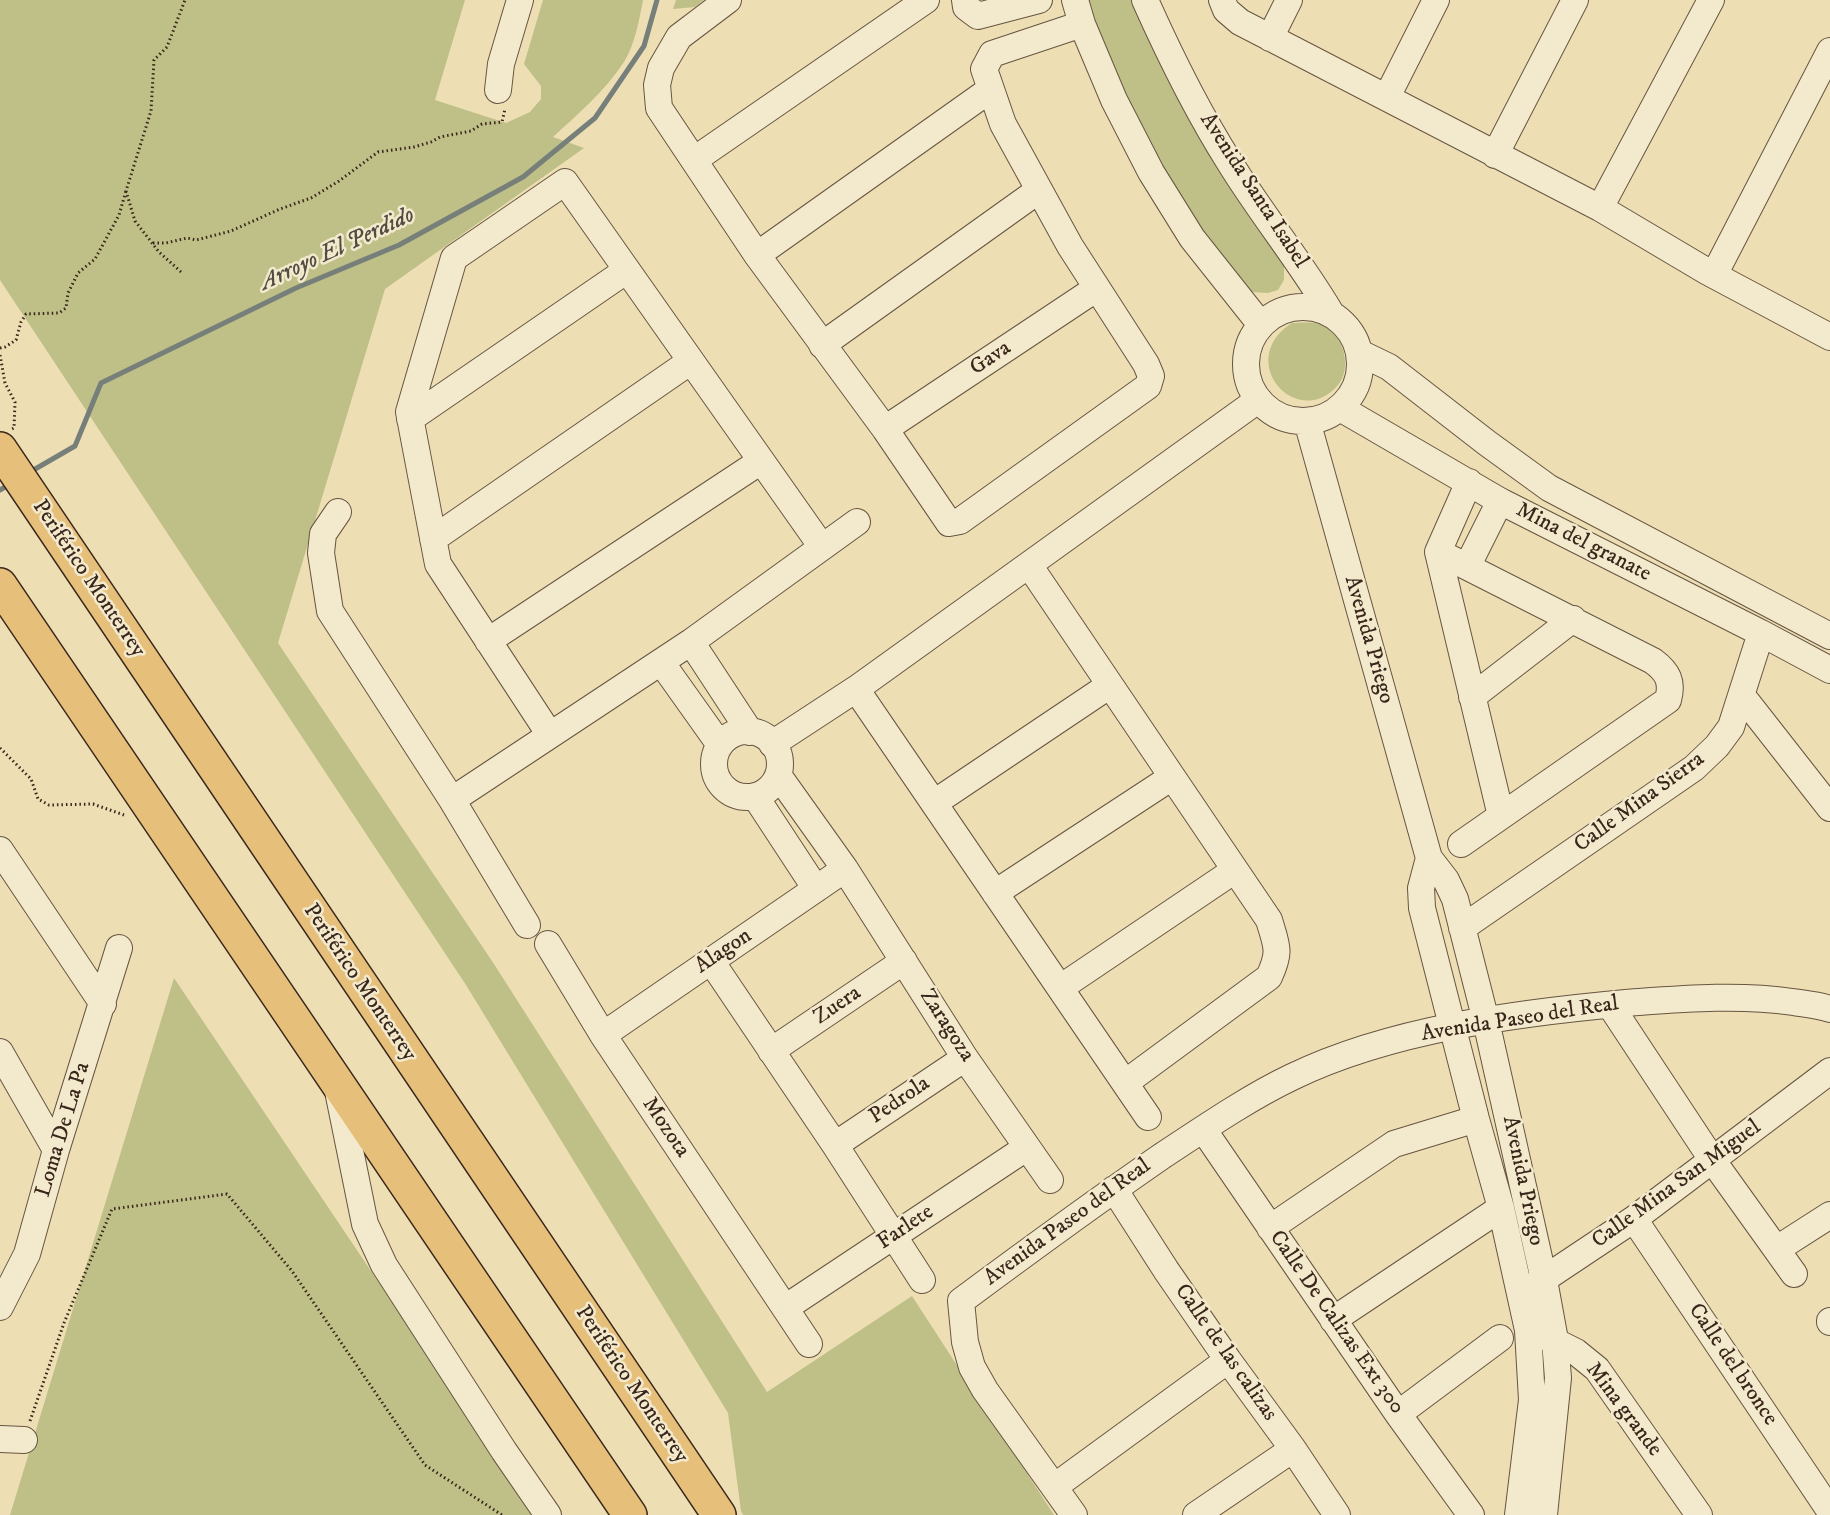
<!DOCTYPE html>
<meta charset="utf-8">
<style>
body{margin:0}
canvas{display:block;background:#eddeb3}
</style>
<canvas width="1830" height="1515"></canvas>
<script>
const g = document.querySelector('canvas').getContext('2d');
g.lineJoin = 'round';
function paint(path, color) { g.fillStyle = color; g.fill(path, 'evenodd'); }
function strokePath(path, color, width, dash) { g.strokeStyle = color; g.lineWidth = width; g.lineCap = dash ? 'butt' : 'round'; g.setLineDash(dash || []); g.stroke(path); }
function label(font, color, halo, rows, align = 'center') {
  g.font = font + ' "IM FELL DW Pica",serif'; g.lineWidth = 5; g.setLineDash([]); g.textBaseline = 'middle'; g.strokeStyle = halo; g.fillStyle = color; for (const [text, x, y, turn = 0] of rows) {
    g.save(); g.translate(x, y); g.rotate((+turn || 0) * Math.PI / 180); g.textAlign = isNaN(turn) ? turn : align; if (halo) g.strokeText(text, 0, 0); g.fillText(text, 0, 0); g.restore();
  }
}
const green = new Path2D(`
 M0,0H465L435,100L506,123L530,112L541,99V86L524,64L543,0H643C639,21 635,44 624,62C605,91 578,114 553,137L584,148L385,289L278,643L494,964L767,1392L912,1296L1054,1515H743L741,1511L728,1413L466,985L0,280Z
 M676,0H704L695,7L673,9Z
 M1087,0H1134L1284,262V280L1278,290L1268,293L1251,292L1240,281L1214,249L1178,198L1117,82L1092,19Z
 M1292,323C1299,323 1307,322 1315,323C1337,325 1349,353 1344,373C1342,381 1337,387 1331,392C1290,424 1237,358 1292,323Z
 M174,978L535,1515H10Z`);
const stream = new Path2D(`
 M30,472L75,446L101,383L296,288L399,245L523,177L595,118L644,46L657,0
 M0,490L12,483`);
const path = new Path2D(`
 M153,243H166L187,238L196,240L231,231L280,209L311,198L339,181L378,152L414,147L431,142L440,137L471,131L482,124L502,122L505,109
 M181,272L159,252L135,221L126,191L151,111L154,60L167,47L185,0
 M0,348L5,347L16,340L21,322L26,314L59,313L66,308L68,293L78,273L95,259L119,215L126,191
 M0,355L5,383L15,402L14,428L12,429
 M0,748L31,779L38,799L49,805L93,804L124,815
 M30,1421L64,1323L112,1209L227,1194L292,1271L425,1465L502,1515`);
const minor = new Path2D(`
 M728,0L679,37L661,68L657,85L659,108L757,255L885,429L949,523L960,521L1148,386L1151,376L1146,364L1070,246L1003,124L984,69L992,54L1082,24
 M965,0L966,7L978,16L1039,0
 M1075,0L1082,24L1114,100L1151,172L1192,238L1261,325
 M1145,0C1170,56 1197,111 1230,163C1262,215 1301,262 1332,315
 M1222,0L1226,10L1240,22L1600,208L1708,272L1830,337
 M1270,38L1289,0
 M498,90L501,64L520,0
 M1387,97L1436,0
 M1495,155L1575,0
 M694,160L926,0
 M1600,208L1711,0
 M757,255L991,89
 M1714,275L1830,51
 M1246 364a57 57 0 1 1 114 0a57 57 0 1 1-114 0Z
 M822,345L1039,190
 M1360,353L1389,367L1487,443L1549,488L1830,636
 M1340,408L1500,501L1761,633L1830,670
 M410,419L627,270
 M1307,421L1429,858L1446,880L1455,899L1486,1021L1544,1280L1555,1340L1558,1378L1544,1515
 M885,429L1097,288
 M1469,482L1438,552L1501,816
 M338,512L323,534L321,553L330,611L452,800L527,925
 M433,539L691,361
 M1438,552L1653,661C1668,672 1673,682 1668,700L1461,844
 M1029,565L1269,920C1277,947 1281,951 1269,977L1125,1083
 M1468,565L1500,501
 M488,641L761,461
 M691,642L750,732
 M661,662L720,745
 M856,689L1148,1117
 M1472,697L1573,619
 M1743,697L1830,808
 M714 764a33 33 0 1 1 66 0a33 33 0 1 1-66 0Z
 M550,735L438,564L409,412L454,258L565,182L822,547
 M772,744L856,689L1258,400
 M778,775L845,869L965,1058L1050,1180
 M755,796L816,889
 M452,800L691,642L857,522
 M934,803L1110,685
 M0,850L103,1004
 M1429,858L1421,888L1422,908L1476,1119L1501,1208L1528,1330L1532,1400L1518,1515
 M995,893L1172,777
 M1462,928L1694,768L1717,746L1731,727L1761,633
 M548,944L603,1035L809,1344
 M711,961L835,1145L922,1280
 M1060,988L1235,870
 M1610,1005L1713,1161L1794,1274
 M603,1035L845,869
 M771,1051L904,961
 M0,1052L56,1150
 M338,1091L365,1224L384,1265L504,1451L548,1515
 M1203,1129L1398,1414L1471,1515
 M835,1145L965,1058
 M1114,1189L1166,1270L1228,1360L1293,1449L1337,1515
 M1634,1219L1830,1511
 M1270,1228L1394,1144L1476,1119
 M1777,1249L1830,1215
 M1532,1287L1634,1219L1830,1071
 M0,1307L27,1254L56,1150L119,948
 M785,1308L1026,1148
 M1333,1320L1501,1208
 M1830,1321V1322
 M1542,1335L1576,1352L1597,1369L1699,1515
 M1398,1414L1500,1338
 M0,1439L24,1440
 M1054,1487L1228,1360
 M1074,1515L985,1390L972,1367L965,1342L961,1301C1027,1252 1094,1203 1162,1156C1203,1129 1248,1098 1292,1077C1391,1029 1518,1013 1626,1003C1682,999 1737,994 1793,1002C1805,1004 1818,1005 1830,1009
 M1196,1515L1293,1449`);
const highway = new Path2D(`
 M0,449L719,1515
 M0,585L630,1515`);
const streetNames = [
 ["Avenida Santa Isabel",1253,191,57],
 ["Gava",991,359,-34],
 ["Mina del granate",1583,543,27],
 ["Periférico Monterrey",88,579,56],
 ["Avenida Priego",1368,640,74],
 ["Calle Mina Sierra",1640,803,-36],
 ["Alagon",724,952,-34],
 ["Periférico Monterrey",359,983,56],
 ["Zuera",838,1006,-34],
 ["Avenida Paseo del Real",1520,1020,-9],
 ["Zaragoza",946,1026,57],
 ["Pedrola",900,1101,-34],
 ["Mozota",665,1128,56],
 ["Loma De La Pa",64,1130,-73],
 ["Avenida Priego",1522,1181,78],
 ["Calle Mina San Miguel",1677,1185,-36],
 ["Avenida Paseo del Real",1068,1223,-36],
 ["Farlete",906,1228,-34],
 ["Calle De Calizas Ext 300",1336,1323,55],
 ["Calle de las calizas",1225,1353,55],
 ["Calle del bronce",1732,1365,56],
 ["Periférico Monterrey",631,1385,56],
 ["Mina grande",1623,1410,53]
];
const waterNames = [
 ["Arroyo El Perdido",338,250,-25]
];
paint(green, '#bfbf88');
strokePath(stream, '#767f79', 5);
strokePath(minor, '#675541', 28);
strokePath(highway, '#3a271b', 36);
strokePath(path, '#3a271b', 3, [1.5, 3]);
strokePath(minor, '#f3eace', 26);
strokePath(highway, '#e6bf7a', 33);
label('22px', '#3a271b', '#f3eace', streetNames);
label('italic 24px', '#534c42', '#f3eace', waterNames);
</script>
